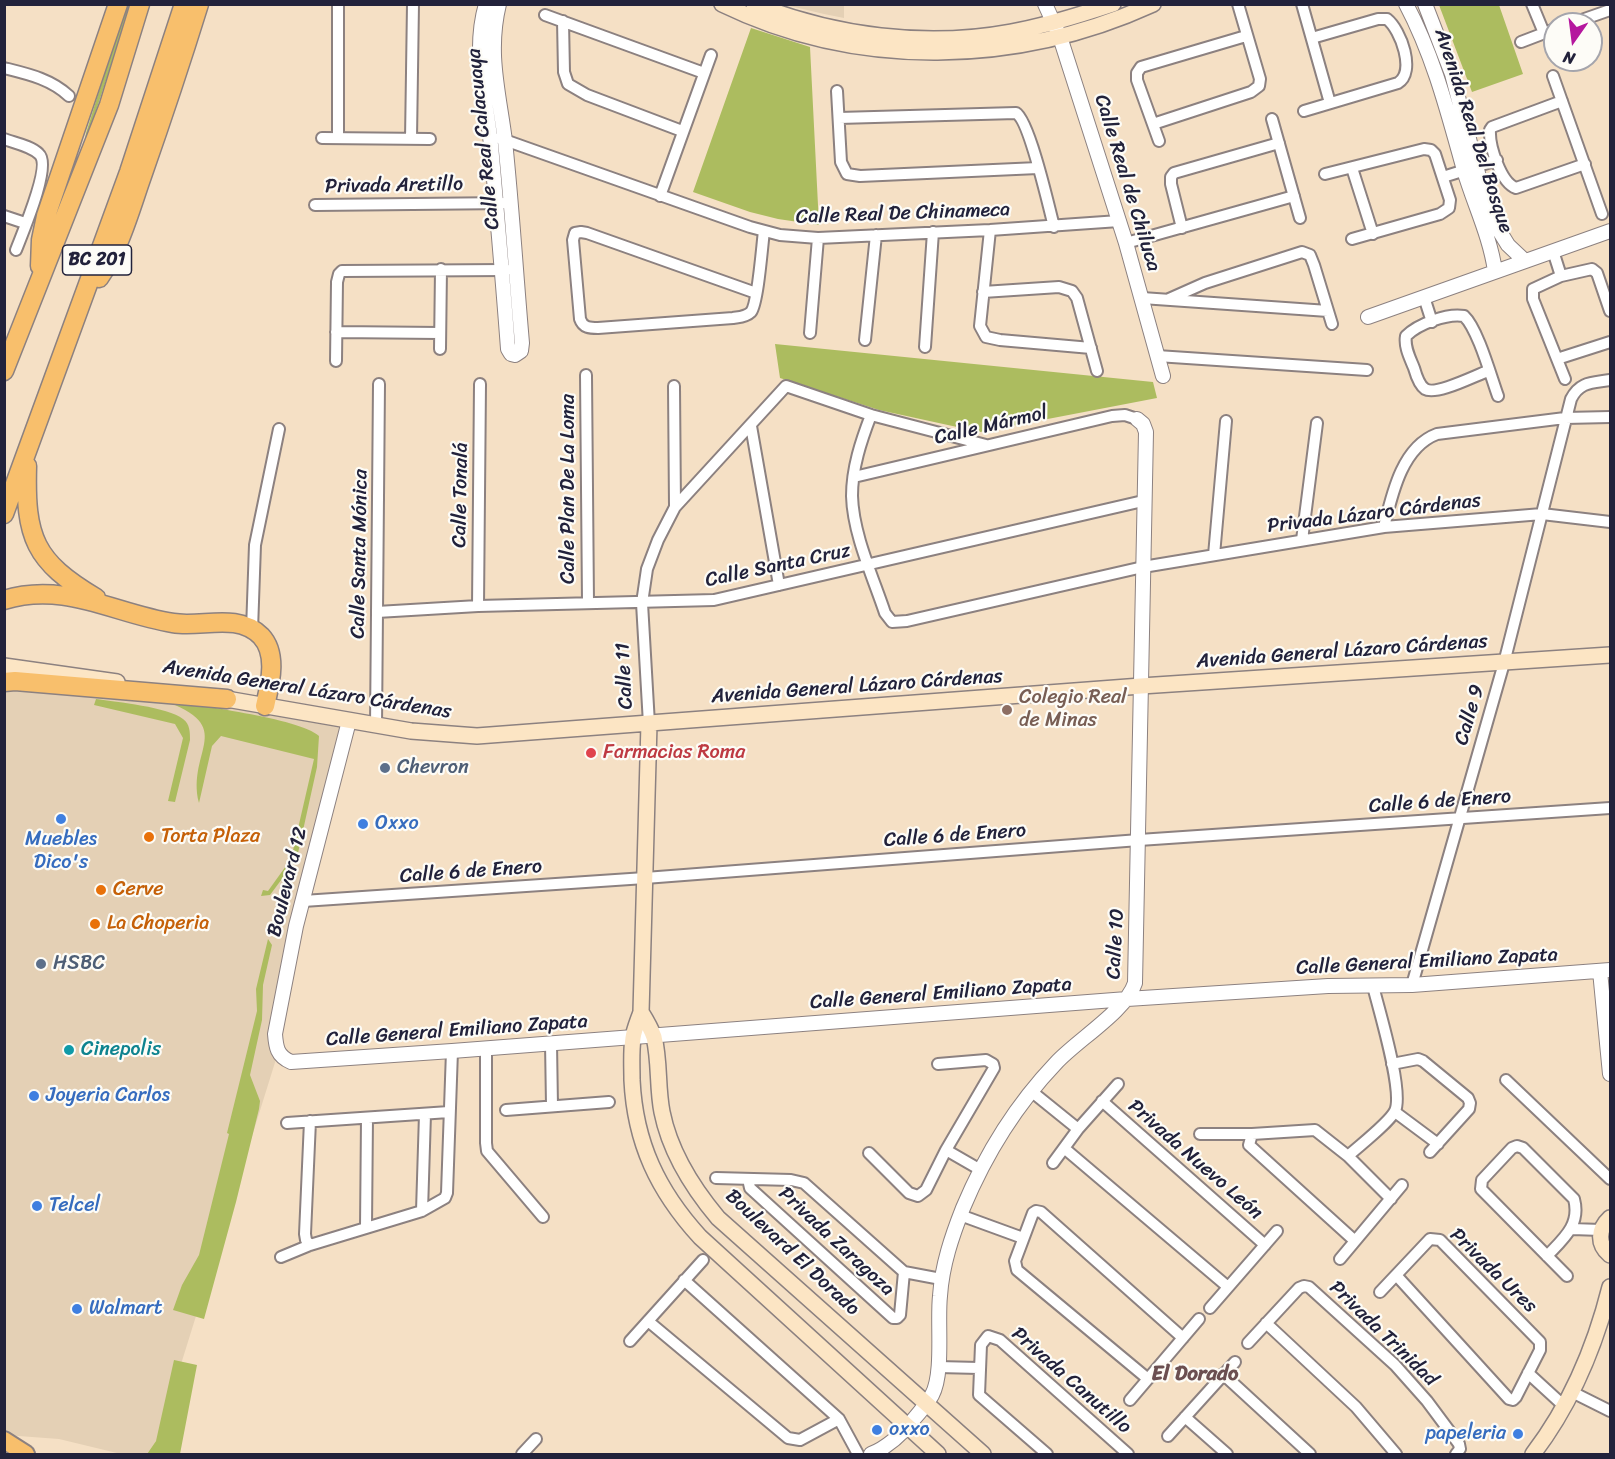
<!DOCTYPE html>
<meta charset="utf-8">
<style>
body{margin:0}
#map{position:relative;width:1615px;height:1459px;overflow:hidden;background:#f5e0c5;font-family:Sriracha,sans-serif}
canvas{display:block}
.frame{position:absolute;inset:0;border:6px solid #22223b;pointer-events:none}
.north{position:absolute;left:1543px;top:12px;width:60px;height:60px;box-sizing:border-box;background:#fdfcf7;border:2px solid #a5a5ac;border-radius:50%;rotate:194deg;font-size:16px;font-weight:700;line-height:24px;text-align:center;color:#22223b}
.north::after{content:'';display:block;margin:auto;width:21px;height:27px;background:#b5179e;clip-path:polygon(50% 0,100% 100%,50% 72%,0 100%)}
</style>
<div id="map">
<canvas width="1615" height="1459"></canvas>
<div class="frame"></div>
<div class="north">N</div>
</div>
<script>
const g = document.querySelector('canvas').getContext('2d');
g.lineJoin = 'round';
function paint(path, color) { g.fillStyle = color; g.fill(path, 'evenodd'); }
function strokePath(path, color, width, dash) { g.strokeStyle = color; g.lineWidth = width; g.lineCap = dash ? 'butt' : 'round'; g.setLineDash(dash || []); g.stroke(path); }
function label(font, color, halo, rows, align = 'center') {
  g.font = font + ' Sriracha,sans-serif'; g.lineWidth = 4.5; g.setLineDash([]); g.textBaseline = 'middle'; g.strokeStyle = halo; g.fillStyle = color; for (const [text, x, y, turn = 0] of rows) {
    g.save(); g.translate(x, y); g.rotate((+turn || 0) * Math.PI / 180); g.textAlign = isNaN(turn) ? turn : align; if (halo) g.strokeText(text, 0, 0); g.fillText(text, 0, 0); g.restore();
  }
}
const built = new Path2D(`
 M786,5H844V18L824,14Z
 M4,668L354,714L274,1030L277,1056L158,1438L147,1454H121L59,1439L5,1435Z`);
const green = new Path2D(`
 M126,5H131L83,150L86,133Z
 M1439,5H1499L1523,74L1472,92Z
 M751,28L810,47L819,225L778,219L750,212L693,192Z
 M775,344L1153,382L1157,398L980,432L879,410L780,378Z
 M96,699C117,702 168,707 183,719C190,724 190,732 190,740L175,802L168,801L183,738L175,724L94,705Z
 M162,700C193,705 300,718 319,736L317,767L298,853L293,864L270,895L261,896L263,890L268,891L291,859L314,759L221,736L212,746L199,803C186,750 239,727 162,700Z
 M268,939L272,945L263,985L262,1020L250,1075L260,1101L259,1109L236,1202L204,1319L173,1310L182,1285L199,1255L229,1134L227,1133L257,1011L256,989Z
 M174,1360L197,1365L180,1454H147L156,1441Z`);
const minor = new Path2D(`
 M1302,4L1330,103
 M1532,4L1544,33
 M545,15L704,73
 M563,21L564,72L568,84L587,95L682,131
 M1570,24L1610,10
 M1521,42L1555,29
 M4,68C28,74 51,79 69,96
 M1553,76L1602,214
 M837,91L841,162L847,174L860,176L1038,168
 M1562,101L1492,127L1490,130C1489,146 1501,183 1516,188L1585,164
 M1304,111L1398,83C1416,72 1401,30 1387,19H1378L1312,38
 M839,118L1016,113C1029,120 1049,207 1054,227
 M1272,119L1300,218
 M1153,124L1251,92L1259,86L1260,79L1238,4
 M322,138L430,139
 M338,138V4
 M499,138L750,227L780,235L818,238L990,230L1119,221
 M4,139C15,143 31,146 39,154C52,165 22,234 16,250
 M411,139L413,4
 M1159,141L1137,80V73L1141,67L1246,36
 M1352,168L1373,234
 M1325,174L1424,149L1431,150L1435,154L1450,200L1449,208L1440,214L1352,239
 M1443,177L1497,160
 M660,196L711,55
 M315,205L510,203
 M4,216L25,223
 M1182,228L1171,184V177L1174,173L1279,143
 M990,230L980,326L986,337L1000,340L1091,348
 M1126,243L1294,196
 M1553,251L1561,276
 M983,292L1059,287L1072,291L1077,298L1097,371
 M756,293L587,233L581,232L575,233L573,240L580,319C583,328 590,328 598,328L733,318C739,317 746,317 751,312C758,303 762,246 764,231
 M1424,297L1432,322
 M1142,298L1328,311
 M1169,299L1205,283L1302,252L1310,255L1314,265L1332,324
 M336,332L440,333
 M810,333L818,238
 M865,340L876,235
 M925,347L933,232
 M440,349L441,269
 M1157,356L1367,370
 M1557,359L1610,342
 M336,361L337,282L339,274L342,271L507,270
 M1488,371C1476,375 1436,396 1425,389C1419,385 1416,375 1414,368C1410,358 1404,347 1406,336C1418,324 1447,313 1464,316C1478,329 1491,377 1498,396
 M586,375L588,602
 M1565,379L1533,299V289L1561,276L1592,269L1597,273L1610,311
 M674,386L675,507
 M871,415C861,441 852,468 852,496C853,534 873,577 885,613L892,622L907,621L1143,567L1384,527L1542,514L1610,522
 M751,426L779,585
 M854,477L1112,416L1125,415L1137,419
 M1384,527C1392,494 1402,447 1437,434L1565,418L1610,417
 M1302,540L1317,423
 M1214,555L1226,421
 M478,606L480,384
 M377,612L478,606L714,600L1143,501
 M252,630L255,545L279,429
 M649,724L642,603L647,569L658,540L675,507L786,386L871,415L986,445
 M376,726L379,384
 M303,901L645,878L1139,840L1610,808
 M1412,985L1504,663L1571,399C1580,381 1593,383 1610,380
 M551,1043L552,1106
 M486,1049V1143L487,1151L543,1217
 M1392,1064L1418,1059L1423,1061L1468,1098L1470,1103L1469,1109L1430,1152
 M1506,1080L1610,1179
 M1031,1091L1078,1129
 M1102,1101L1265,1245
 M506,1110L609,1102
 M1395,1112L1438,1144
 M287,1123L449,1112
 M1200,1134H1252L1315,1130L1348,1156L1391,1199
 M1252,1134L1249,1145L1355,1241
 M1064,1148L1228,1287
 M946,1150L979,1169
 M869,1153L909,1193L918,1196L926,1190L946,1150L994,1068L993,1064L986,1060L938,1064
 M1348,1156C1359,1146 1389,1123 1395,1111C1404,1092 1379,1010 1373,986
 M1053,1163L1078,1129L1118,1084
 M716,1178L791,1180L804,1183L904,1272L941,1279
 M748,1179L750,1188L893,1318H897L900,1315L904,1272
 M422,1211L425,1114
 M960,1215L1023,1238
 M366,1227L367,1118
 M1572,1229L1601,1230
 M310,1245L306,1240L305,1234L310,1121
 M1547,1256C1563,1239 1581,1225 1574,1199L1523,1148L1517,1146L1512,1148L1482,1180L1481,1189L1567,1276
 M281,1257L310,1245L422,1211L445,1198L447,1193L452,1051
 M1340,1259L1402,1185
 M684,1280L839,1419L858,1454
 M1380,1292L1430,1239L1440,1240L1540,1342V1350L1516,1397L1513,1400L1509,1399L1396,1275
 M1210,1308L1277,1231
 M648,1321L788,1438L800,1440L839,1419
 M1266,1323L1356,1407L1396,1454
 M630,1341L703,1260
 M1248,1343L1299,1288L1304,1286L1309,1287L1395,1365L1427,1401L1459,1444L1460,1449L1456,1454
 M938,1367L979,1368
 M1528,1373L1564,1406
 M1223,1374L1310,1454
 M1148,1379L1017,1270L1015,1261L1033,1213L1036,1211L1041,1212L1183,1338
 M1572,1392L1610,1411
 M1130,1400L1199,1319
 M1185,1417L1227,1454
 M1168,1436L1235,1362
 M522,1454L536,1439
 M1047,1454L979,1395L981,1345L988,1336L1000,1340L1128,1454`);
const tertiary = new Path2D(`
 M486,4C472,52 486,97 491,145C497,213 503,281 508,349L511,354L515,355L521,351L522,343C516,275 512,208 505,141C499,93 487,53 499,4
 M1045,4L1060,37L1126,243L1163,376
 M1406,4C1434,57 1448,113 1464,170C1474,204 1490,236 1495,271
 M1425,4L1452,74L1484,196L1492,219L1508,245L1525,261
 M1368,317L1610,231
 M349,721L296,926L275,1034C276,1047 277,1056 291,1062L452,1051L1127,999L1328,986L1412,985L1610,970
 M1600,971L1610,1074
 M871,1454C888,1447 901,1435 913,1420C920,1412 927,1404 932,1395C944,1373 937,1322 940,1296C942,1265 952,1236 963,1208C986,1153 1015,1106 1056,1063C1077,1040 1126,1011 1135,983L1146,432L1143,424L1137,419`);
const secondary = new Path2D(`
 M722,4C858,70 1017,66 1153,4
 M754,4C835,36 925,48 1011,32C1046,26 1080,15 1113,4
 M4,666L117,682
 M215,697L411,731L477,736L1141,686L1610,655
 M649,724L641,1012C638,1021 634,1030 633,1038C631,1052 632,1066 632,1080C635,1143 658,1191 700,1237L938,1454
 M641,1012C646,1020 651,1029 654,1037C660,1062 657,1087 662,1112C670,1152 692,1187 718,1218L983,1454
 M1610,1218C1598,1229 1597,1244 1610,1255
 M1533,1454C1571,1404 1595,1347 1610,1287`);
const primary = new Path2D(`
 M4,1440L26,1454`);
const trunk = new Path2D(`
 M40,266L41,240L46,216L118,4
 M99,278C120,248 130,210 142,176C162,119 181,62 199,4
 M4,371L109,105L140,4
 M27,466C25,538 34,561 96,598
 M4,514L129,172L184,4
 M4,600C65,581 115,614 173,623C202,628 237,612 261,636C278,654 270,684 265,706
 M4,682L15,681L227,699`);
const markers = [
 [1007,710,6,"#8d6e63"],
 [591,753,6,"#e0444e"],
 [385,768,6,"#5c6f8a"],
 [61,819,6,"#3f7fe0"],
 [363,824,6,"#3f7fe0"],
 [149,837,6,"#e8710a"],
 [101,890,6,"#e8710a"],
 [95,924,6,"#e8710a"],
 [41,964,6,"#5c6f8a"],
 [69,1050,6,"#0f9aa8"],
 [34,1096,6,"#3f7fe0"],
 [37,1206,6,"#3f7fe0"],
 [77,1309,6,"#3f7fe0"],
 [877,1430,6,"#3f7fe0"],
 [1518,1434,6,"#3f7fe0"]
];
const shields = [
 [97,260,69]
];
const shieldNames = [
 ["BC 201",97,260]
];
const streetNames = [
 ["Avenida Real Del Bosque",1473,131,72],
 ["Calle Real Calacuaya",484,139,-96],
 ["Calle Real de Chiluca",1127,183,73],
 ["Privada Aretillo",394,186,-1],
 ["Calle Real De Chinameca",903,214,-2],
 ["Calle Mármol",991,426,-13],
 ["Calle Plan De La Loma",569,489,-90],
 ["Calle Tonalá",461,495,-89],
 ["Privada Lázaro Cárdenas",1374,514,-7],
 ["Calle Santa Mónica",360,554,-89],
 ["Calle Santa Cruz",778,566,-12],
 ["Avenida General Lázaro Cárdenas",1342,652,-4],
 ["Calle 11",625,676,-93],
 ["Avenida General Lázaro Cárdenas",857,687,-4],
 ["Avenida General Lázaro Cárdenas",307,690,9],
 ["Calle 9",1470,715,-74],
 ["Calle 6 de Enero",1440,802,-4],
 ["Calle 6 de Enero",955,836,-4],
 ["Calle 6 de Enero",471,872,-4],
 ["Boulevard 12",288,882,-76],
 ["Calle 10",1116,944,-87],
 ["Calle General Emiliano Zapata",1427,962,-3],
 ["Calle General Emiliano Zapata",941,994,-4],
 ["Calle General Emiliano Zapata",457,1031,-4],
 ["Privada Nuevo León",1195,1160,41],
 ["Privada Zaragoza",836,1242,43],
 ["Boulevard El Dorado",792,1253,43],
 ["Privada Ures",1493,1271,44],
 ["Privada Trinidad",1383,1334,44],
 ["Privada Canutillo",1071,1381,41]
];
const educationNames = [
 ["Colegio Real",1019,698],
 ["de Minas",1019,721]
];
const healthNames = [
 ["Farmacias Roma",603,753]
];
const serviceNames = [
 ["Chevron",397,768],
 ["HSBC",53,964]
];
const shopNames = [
 ["Oxxo",375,824],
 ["Muebles",61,840,"center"],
 ["Dico's",61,863,"center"],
 ["Joyeria Carlos",46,1096],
 ["Telcel",49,1206],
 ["Walmart",89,1309],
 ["oxxo",889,1430],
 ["papeleria",1506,1434,"right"]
];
const foodNames = [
 ["Torta Plaza",161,837],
 ["Cerve",113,890],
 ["La Choperia",107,924]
];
const cultureNames = [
 ["Cinepolis",81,1050]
];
const neighbourhoodNames = [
 ["El Dorado",1195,1375]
];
paint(built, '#e4d0b5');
paint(green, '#acbc5f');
strokePath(minor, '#8c8180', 14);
strokePath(tertiary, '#8c8180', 16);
strokePath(secondary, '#8c8180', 18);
strokePath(primary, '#8c8180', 20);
strokePath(trunk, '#8c8180', 21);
strokePath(minor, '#fff', 10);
strokePath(tertiary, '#fff', 14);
strokePath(secondary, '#fce5c4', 15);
strokePath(primary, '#f8bf6c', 16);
strokePath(trunk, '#f8bf6c', 18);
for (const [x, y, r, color] of markers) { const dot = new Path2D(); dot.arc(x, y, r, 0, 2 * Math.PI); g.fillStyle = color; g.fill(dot); strokePath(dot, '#fdfcf7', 2); }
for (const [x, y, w] of shields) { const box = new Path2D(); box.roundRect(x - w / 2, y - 15, w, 30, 4.5); g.fillStyle = '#fdfcf7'; g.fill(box); strokePath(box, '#22223b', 1.5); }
label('bold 18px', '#22223b', null, shieldNames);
label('20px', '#22223b', '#fdfcf7', streetNames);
label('20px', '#785e54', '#fdfcf7', educationNames, 'left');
label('20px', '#be3a42', '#fdfcf7', healthNames, 'left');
label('20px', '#4e5e75', '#fdfcf7', serviceNames, 'left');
label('20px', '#366cbe', '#fdfcf7', shopNames, 'left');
label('20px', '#c56008', '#fdfcf7', foodNames, 'left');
label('20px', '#0d838f', '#fdfcf7', cultureNames, 'left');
label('bold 21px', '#6b4f51', '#fdfcf7', neighbourhoodNames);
</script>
